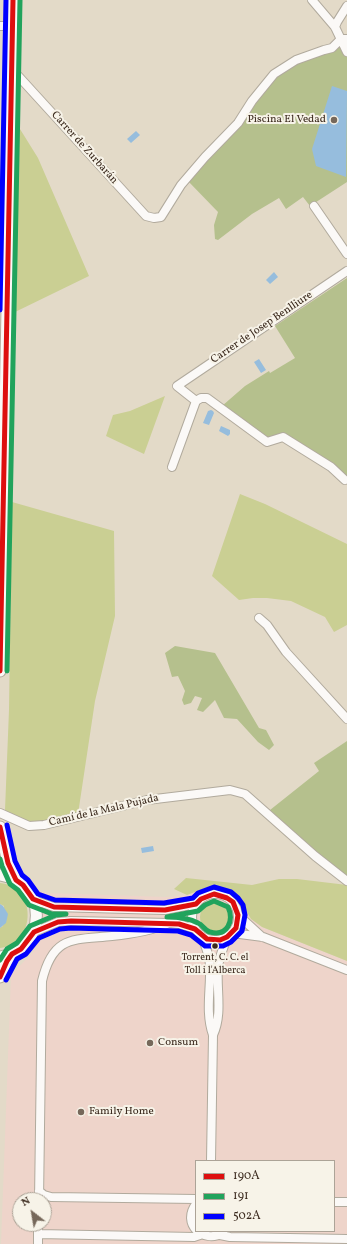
<!DOCTYPE html>
<meta charset="utf-8">
<style>
body{margin:0}
#map{position:relative;width:347px;height:1244px;overflow:hidden;background:#e3dac8;font-family:Vollkorn,serif}
canvas{display:block}
.legend{position:absolute;left:195px;top:1160px;width:140px;height:72px;box-sizing:border-box;background:#f7f3e8;border:1px solid #aca397;margin:0;padding:5px 7px;list-style:none;font-size:12px;color:#3b2a1e}
.legend li{display:flex;align-items:center;gap:8px;height:20px}
.legend b{width:20px;border:1px solid #aca397}
.north{position:absolute;left:12px;top:1192px;width:40px;height:40px;box-sizing:border-box;background:#f7f3e8;border:1px solid #aca397;border-radius:50%;rotate:329deg;font-size:11px;font-weight:700;line-height:16px;text-align:center;color:#3b2a1e}
.north::after{content:'';display:block;margin:auto;width:14px;height:18px;background:#76685a;clip-path:polygon(50% 0,100% 100%,50% 72%,0 100%)}
</style>
<div id="map">
<canvas width="347" height="1244"></canvas>
<ul class="legend">
<li><b style="height:5px;background:#dd0f0f"></b>190A</li>
<li><b style="height:5px;background:#21a35c"></b>191</li>
<li><b style="height:5px;background:#00f"></b>502A</li>
</ul>
<div class="north">N</div>
</div>
<script>
const g = document.querySelector('canvas').getContext('2d');
g.lineJoin = 'round';
function paint(path, color) { g.fillStyle = color; g.fill(path, 'evenodd'); }
function strokePath(path, color, width, dash) { g.strokeStyle = color; g.lineWidth = width; g.lineCap = dash ? 'butt' : 'round'; g.setLineDash(dash || []); g.stroke(path); }
function label(font, color, halo, rows, align = 'center') {
  g.font = font + ' Vollkorn,serif'; g.lineWidth = 4; g.setLineDash([]); g.textBaseline = 'middle'; g.strokeStyle = halo; g.fillStyle = color; for (const [text, x, y, turn = 0] of rows) {
    g.save(); g.translate(x, y); g.rotate((+turn || 0) * Math.PI / 180); g.textAlign = isNaN(turn) ? turn : align; if (halo) g.strokeText(text, 0, 0); g.fillText(text, 0, 0); g.restore();
  }
}
const built = new Path2D(`
 M214,886L226,888L233,892L238,897L251,919L262,927L347,961V1244H1L11,975L34,951L28,887L46,893L167,897L187,895L208,887ZM196,1161H334V1231H196ZM20,1200H44V1224H20Z`);
const green = new Path2D(`
 M15,121L38,158L89,276L13,313Z
 M165,396L144,454L106,436L113,415L130,411Z
 M240,494L265,504L347,544V625L334,632L325,617L291,601L267,598H253L239,600L212,576Z
 M12,502L114,531L115,616L95,701L78,814L37,824L25,821L8,813L5,810L9,710Z
 M186,878L252,885L279,879H297L347,885V961L262,927L251,919L238,897L226,888L215,886L208,887L187,895L174,889Z
 M0,883C37,887 37,943 0,948V928L3,926L4,906L0,904Z
 M200 917a15 15 0 1 1 30 0a15 15 0 1 1-30 0Z`);
const forest = new Path2D(`
 M347,38V182L310,206L303,197L286,209L279,198L252,214L218,240L215,239L214,225L218,212L187,180L274,74Z
 M347,278V478L281,434L268,438L222,406L245,386L269,371L270,373L295,358L275,326Z
 M175,646L215,653L259,728L266,730L274,745L269,750L258,742L237,719L224,718L215,700L203,712L197,710L202,698L195,696L191,703L184,705L182,700L185,691L178,676L172,677L165,653Z
 M347,741V877L302,840L270,810L319,771L314,763Z`);
const water = new Path2D(`
 M332,86L347,91L346,177L316,166L312,149Z
 M136,131L140,135L131,143L127,139Z
 M274,272L278,277L270,284L266,280Z
 M259,359L266,370L261,373L254,362Z
 M211,410L213,411L214,413L209,425L203,423L208,411Z
 M221,426L230,430V434L228,436L219,431Z
 M153,846L154,851L142,853L141,848Z
 M0,904L3,906L8,914L6,923L0,928Z`);
const street = new Path2D(`
 M312,0L335,27L347,52
 M0,26H11
 M335,27L337,22L347,6
 M11,68L146,216L154,218L161,217L181,185L205,157L238,123L252,101L274,74L296,60L324,50L332,48L341,39H347
 M314,206L347,254
 M196,401L201,398H207L267,442L283,437L331,467L345,480
 M172,467L196,401L177,386L347,271
 M259,618L267,625L286,652L347,719
 M0,813L29,826L44,825L147,800L230,790L245,794L315,856L347,881
 M192 917a23 23 0 1 1 46 0a23 23 0 1 1-46 0Z
 M33,899L39,902L54,907L165,910L196,904
 M238,915L262,937
 M34,932L58,922L71,921L169,923L179,924L195,929
 M232,933L263,937L347,970
 M201,935C205,945 210,955 210,966C211,989 205,1012 213,1035L211,1161
 M213,1035C223,1014 216,989 218,967C219,957 224,947 227,937
 M39,1191L44,1195L51,1197L196,1199
 M39,1200L42,981C53,935 73,940 112,936C132,934 151,931 169,923
 M334,1202H347
 M196,1204C181,1224 203,1244 223,1233
 M38,1234L194,1237L200,1235
 M220,1235L230,1237L347,1239
 M38,1244V1224`);
const secondary = new Path2D(`
 M0,671L13,0
 M0,827L8,863L16,880
 M0,875C49,882 48,949 0,957
 M0,977L7,961L12,954`);
const bus1 = new Path2D(`
 M0,671L13,0
 M0,827L8,863L16,880L23,885L33,899L54,907L165,910L196,904L201,899L214,894L227,898L233,902L238,915L236,928L227,937L220,940L207,939L195,929L179,924L71,921L58,922L34,932L21,949L12,954L7,961L0,977`);
const bus2 = new Path2D(`
 M7,671L20,0
 M0,859L2,866L10,884L18,890L29,905L52,914H66L56,915L30,926L17,943L7,949L0,960
 M214,901L228,907C234,920 228,937 210,932C205,931 203,925 198,923C189,918 178,917 167,917L198,911L205,905Z`);
const bus3 = new Path2D(`
 M0,310L6,0
 M6,980L17,959L26,954L39,938L60,929L71,928L178,931L191,935L205,946H223L231,942L242,931L245,915L243,905L238,898L231,892L214,887L198,893L193,898L164,903L55,900L38,894L28,880L22,875L15,861L7,825`);
const markers = [
 [334,120,4,"#76685a"],
 [215,946,3.5,"#3b2a1e"],
 [150,1043,4,"#76685a"],
 [81,1112,4,"#76685a"]
];
const busNames = [
 ["Torrent, C. C. el",215,958],
 ["Toll i l'Alberca",215,971]
];
const poiNames = [
 ["Piscina El Vedad",326,120,"right"],
 ["Consum",158,1043],
 ["Family Home",89,1112]
];
const streetNames = [
 ["Carrer de Zurbarán",84,148,48],
 ["Carrer de Josep Benlliure",262,328,-34],
 ["Camí de la Mala Pujada",104,811,-13]
];
paint(built, '#eed4ca');
paint(green, '#cacf93');
paint(forest, '#b5c08d');
paint(water, '#96bddd');
strokePath(street, '#b1aa9d', 10);
strokePath(secondary, '#b1aa9d', 13);
strokePath(street, '#fbf9f7', 8);
strokePath(secondary, '#fbf9f7', 11);
strokePath(bus1, '#dd0f0f', 5);
strokePath(bus2, '#21a35c', 5);
strokePath(bus3, '#00f', 5);
for (const [x, y, r, color] of markers) { const dot = new Path2D(); dot.arc(x, y, r, 0, 2 * Math.PI); g.fillStyle = color; g.fill(dot); strokePath(dot, '#f7f3e8', 1.5); }
label('10px', '#3b2a1e', '#f7f3e8', busNames);
label('11px', '#3b2a1e', '#f7f3e8', poiNames, 'left');
label('11px', '#3b2a1e', '#f7f3e8', streetNames);
</script>
